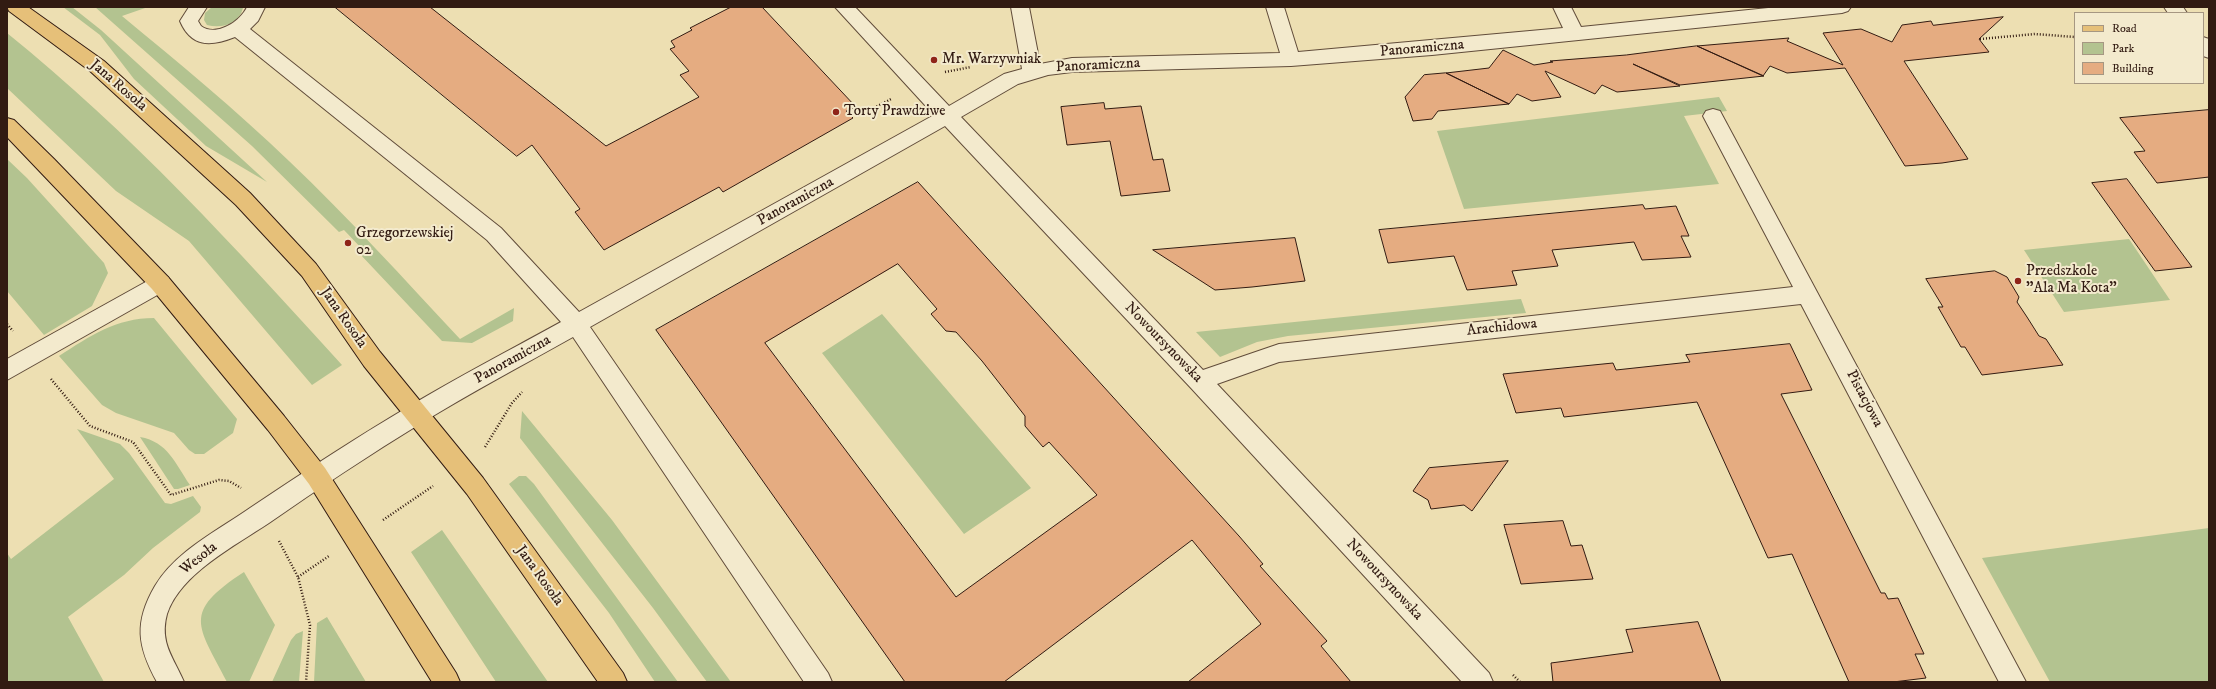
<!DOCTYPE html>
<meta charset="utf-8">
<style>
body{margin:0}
#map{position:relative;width:2216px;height:689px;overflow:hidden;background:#eddfb2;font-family:"IM FELL DW Pica",serif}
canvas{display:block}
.frame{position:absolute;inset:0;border:8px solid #321b12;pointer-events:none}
.legend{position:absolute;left:2074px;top:12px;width:130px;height:72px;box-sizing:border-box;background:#f3eacd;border:1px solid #a69782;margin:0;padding:5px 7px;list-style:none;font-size:12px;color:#321b12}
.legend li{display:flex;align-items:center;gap:8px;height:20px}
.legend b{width:20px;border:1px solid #a69782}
</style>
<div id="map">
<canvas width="2216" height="689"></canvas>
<div class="frame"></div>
<ul class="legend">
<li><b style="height:5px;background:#e6c079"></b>Road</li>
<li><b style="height:11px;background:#b3c390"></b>Park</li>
<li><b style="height:11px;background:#e5ac81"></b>Building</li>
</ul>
</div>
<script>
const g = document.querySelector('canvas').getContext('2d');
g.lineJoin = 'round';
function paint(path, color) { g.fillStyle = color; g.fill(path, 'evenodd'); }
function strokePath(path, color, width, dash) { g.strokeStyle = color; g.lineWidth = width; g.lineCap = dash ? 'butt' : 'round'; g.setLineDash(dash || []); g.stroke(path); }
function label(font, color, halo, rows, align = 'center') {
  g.font = font + ' "IM FELL DW Pica",serif'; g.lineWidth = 4; g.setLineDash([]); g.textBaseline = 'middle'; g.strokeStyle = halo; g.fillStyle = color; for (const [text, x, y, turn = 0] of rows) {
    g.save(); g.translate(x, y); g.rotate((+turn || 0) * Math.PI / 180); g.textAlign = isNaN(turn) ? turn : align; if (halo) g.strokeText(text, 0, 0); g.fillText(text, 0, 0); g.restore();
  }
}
const green = new Path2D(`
 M63,7H72L101,30L267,182L206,146L134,79L100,35Z
 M95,7H148L122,16C179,63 236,110 289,161C349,218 404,279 460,339L514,308L513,321L472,343L442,341L359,253L363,250L344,230L339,232L252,146Z
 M212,7H242L243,8C239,24 222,29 207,25L204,20L205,13Z
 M7,33C130,132 236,248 342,365L312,385L189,241L116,191L7,88Z
 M1719,97L1727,111L1684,116L1719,184L1464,209L1437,131Z
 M7,159L27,178L104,263L108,273L92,306L44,335L7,291Z
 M2129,239L2170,300L2064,312L2024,250Z
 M1521,299L1526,313L1288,336L1257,342L1220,357L1196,332Z
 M882,314L1031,488L964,534L822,353Z
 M154,318L237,419L233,433L204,454H195L189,450L174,433L116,413L102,405L59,356C90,336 116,318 154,318Z
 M522,411L612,520L731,682H707L653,608L520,438Z
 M77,429L120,444L129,453L165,503L171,504L193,496L201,507L200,512L153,548L124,575L68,617L104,682H7V553L11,559L114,479Z
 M140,437C168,442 175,463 190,485L178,489H174Z
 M519,476H526L534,484L678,682H655L609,613L509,484Z
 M2209,528V682H2050L1982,558Z
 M442,530L548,682H496L411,552Z
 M244,572L275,625L249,682H227C198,625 181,613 244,572Z
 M327,617L366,682H314L317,623Z
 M303,631L299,682H272L291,640L296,634Z`);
const building = new Path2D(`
 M335,7H430L606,146L699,97L680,75L689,71L670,49L675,47L671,41L692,30L690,28L731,7H762L856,107L846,111L853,118L723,192L719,187L604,250L575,212L580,209L532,145L517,156Z
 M2003,17L1979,39L1989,52L1904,61L1968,159L1942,163L1905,166L1845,68L1787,73L1770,66L1763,76L1697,46L1789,38L1787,41L1843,65L1823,33L1861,29L1892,42L1902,25L1931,21L1933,25Z
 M1697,46L1764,76L1680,85L1633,64L1680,86L1617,92L1602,85L1595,94L1545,71L1561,97L1532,101L1517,94L1509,104L1446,73L1489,68L1503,50L1534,65L1553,62L1550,61L1626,55Z
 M1446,73L1509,104L1438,111L1432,119L1413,121L1405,97L1424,75Z
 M1104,103L1105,109L1141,106L1153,160L1163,159L1170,191L1121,196L1110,141L1067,145L1061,107Z
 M2209,110V177L2157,183L2134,152L2145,151L2120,118Z
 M2127,179L2192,267L2155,271L2092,183Z
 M918,182L1239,536L1263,564L1260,566L1327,641L1321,646L1351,682H1188L1261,624L1192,540L1004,682H905L656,330ZM898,264L937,309L931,314L946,331L956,332L982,361L1025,416V426L1043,447L1049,442L1097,495L956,597L765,343Z
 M1643,205L1645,209L1676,206L1689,236H1681L1691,257L1642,260L1634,242L1552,250L1558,266L1512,271L1517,285L1467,290L1454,256L1388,263L1379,230Z
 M1295,238L1305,281L1252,287L1215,290L1153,250Z
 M1995,271L2007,277L2019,297L2017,302L2027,317L2039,336L2046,339L2063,365L1982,375L1965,347H1961L1938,307H1943L1926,279Z
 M1790,344L1812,390L1781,394L1881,593H1885L1888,599L1898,598L1924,654H1915L1926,678L1893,682H1849L1792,554L1768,558L1697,402L1564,417L1561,408L1516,413L1503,374L1613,363L1616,370L1690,362L1686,355Z
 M1508,461L1472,511L1464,505L1431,509L1428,500L1413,491L1429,468Z
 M1563,521L1571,546L1582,545L1593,579L1521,584L1504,525Z
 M1698,622L1721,682H1553L1551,663L1633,652L1626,630Z`);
const path = new Path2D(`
 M1980,39L2035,34L2075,37
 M945,72L971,67
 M874,108L891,99
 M7,324L13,331
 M51,379L90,426L133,442L171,495L219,480L229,481L241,488
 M485,447L512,403L522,392
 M383,520L433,486
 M279,541L298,577L310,625L306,682
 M298,577L329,556
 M1513,675L1520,682`);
const minor = new Path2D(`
 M189,7H207L198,21L201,26C216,37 240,22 247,7H265L258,21L250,29L501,228L579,312L934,115L835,7H855L949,106L1004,74L1022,69L1011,7H1029L1040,64L1072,58L1280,53L1266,7H1284L1298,52L1563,28L1553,7H1571L1581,27L1778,7H1851L1848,11L1842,13L1432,55L1291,66L1072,72L1048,75L1018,84L961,117L1203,370L1279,344L1793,287L1703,116L1706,111L1713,109L1720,111L2026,682H1999L1801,304L1279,362L1217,384L1489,673L1493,682H1462L1191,388L945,126L590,327L828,673L832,682H804L573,337C523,365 472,392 423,422C371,454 319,488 269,523C236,545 180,574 167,614C159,643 174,658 184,682H157C137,646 134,622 155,586C176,551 217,531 250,508C302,473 354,439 408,407C458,377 510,350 561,322L487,240L235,37C210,47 191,47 180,21Z
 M2164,7H2183L2187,13H2168Z
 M2203,37L2209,39V58L2203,56Z
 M160,274L168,277L171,283L168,289L7,380V359Z`);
const major = new Path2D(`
 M7,7H28L104,61L250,193L316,264L380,352L483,478L623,673L627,682H598L467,494L364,366L302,276L236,205L90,71L9,11Z
 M7,118L14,120L54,159L168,277L284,416L325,468L456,673L460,682H432L309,484L268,430L152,289L7,137Z`);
const markers = [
 [934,60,4,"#8f2418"],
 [836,112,4,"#8f2418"],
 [348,243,4,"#8f2418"],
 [2018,281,4,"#8f2418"]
];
const streetNames = [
 ["Panoramiczna",1422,49,-5],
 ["Panoramiczna",1098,66,-3],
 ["Jana Rosoła",118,86,41],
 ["Panoramiczna",796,202,-29],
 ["Jana Rosoła",343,318,55],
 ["Arachidowa",1502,328,-6],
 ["Nowoursynowska",1163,343,46],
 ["Panoramiczna",513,360,-29],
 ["Pistacjowa",1864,399,62],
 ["Wesoła",199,559,-38],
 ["Jana Rosoła",539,576,54],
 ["Nowoursynowska",1384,580,47]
];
const poiNames = [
 ["Mr. Warzywniak",942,60],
 ["Torty Prawdziwe",844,112],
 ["Grzegorzewskiej",356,234],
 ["02",356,251],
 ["Przedszkole",2026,272],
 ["\"Ala Ma Kota\"",2026,289]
];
paint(green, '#b3c390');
paint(building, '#e5ac81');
strokePath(building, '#321b12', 1);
strokePath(minor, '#614c3a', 2);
strokePath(major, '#321b12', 2);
strokePath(path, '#321b12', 2.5, [1, 2]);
paint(minor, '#f3eacd');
paint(major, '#e6c079');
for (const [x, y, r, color] of markers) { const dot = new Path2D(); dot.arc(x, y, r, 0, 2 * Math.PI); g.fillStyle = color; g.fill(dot); strokePath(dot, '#f3eacd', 1.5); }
label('15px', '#321b12', '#f3eacd', streetNames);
label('15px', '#321b12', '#f3eacd', poiNames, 'left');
</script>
